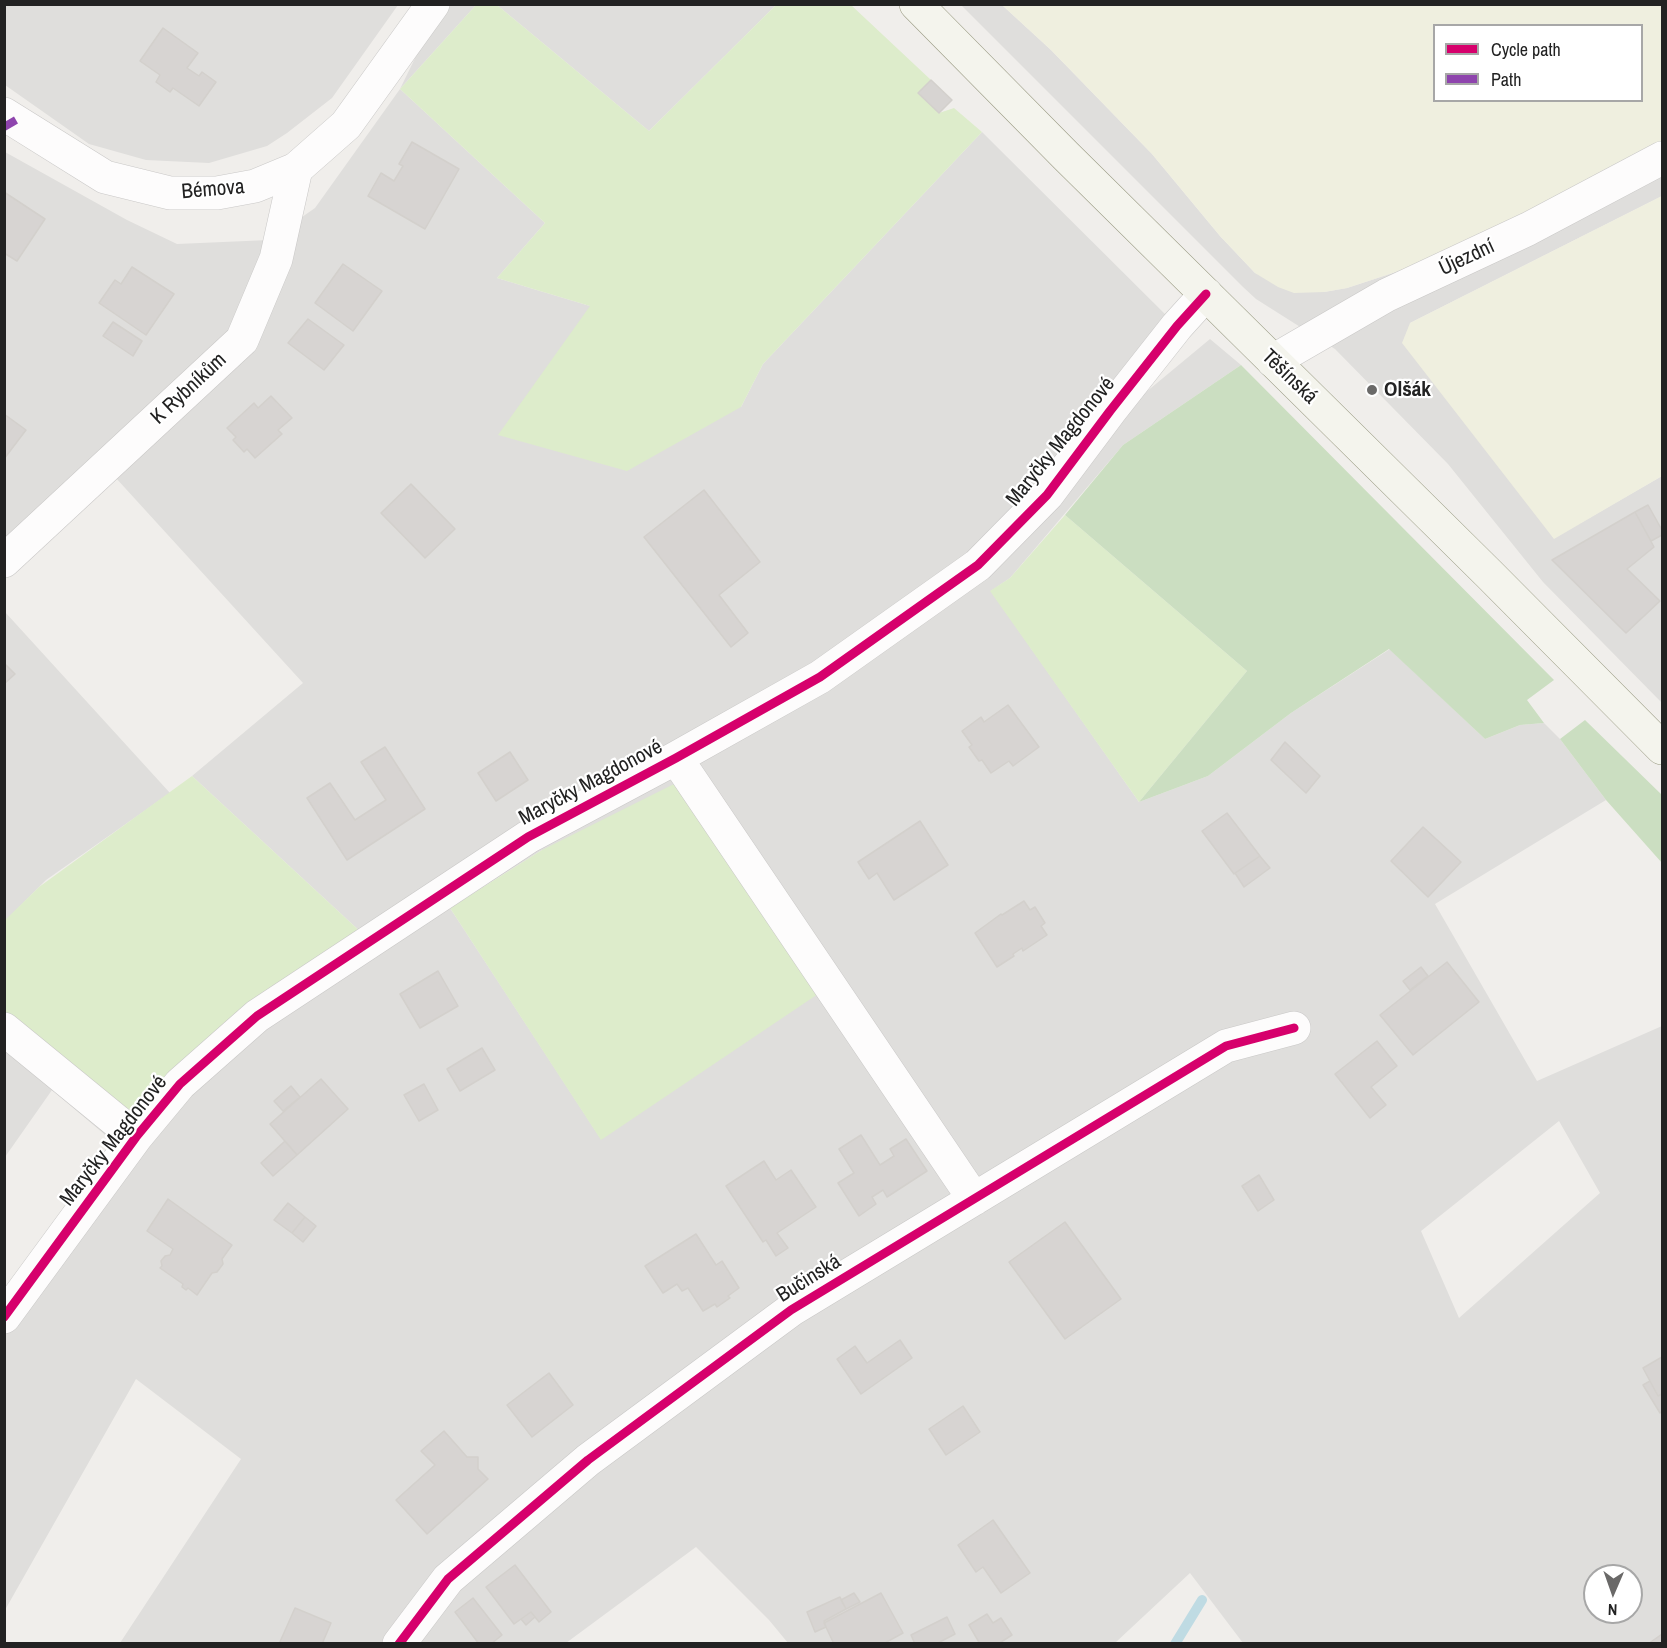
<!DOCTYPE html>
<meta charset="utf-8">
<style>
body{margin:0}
#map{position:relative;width:1667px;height:1648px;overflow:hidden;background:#f0eeeb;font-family:"Archivo Narrow",sans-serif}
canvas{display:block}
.frame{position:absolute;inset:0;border:6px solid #222;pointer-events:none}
.legend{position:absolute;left:1433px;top:24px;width:210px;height:78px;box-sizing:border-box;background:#fff;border:2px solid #a7a7a7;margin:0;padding:8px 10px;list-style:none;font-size:18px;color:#222}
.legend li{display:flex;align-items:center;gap:12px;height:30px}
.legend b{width:30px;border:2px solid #a7a7a7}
.north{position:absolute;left:1583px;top:1564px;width:60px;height:60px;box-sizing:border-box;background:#fff;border:2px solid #a7a7a7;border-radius:50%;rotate:182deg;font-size:16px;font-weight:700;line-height:24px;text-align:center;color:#222}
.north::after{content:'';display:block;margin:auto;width:21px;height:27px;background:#6a6968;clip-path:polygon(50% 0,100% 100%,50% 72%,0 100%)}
</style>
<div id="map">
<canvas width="1667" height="1648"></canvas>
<div class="frame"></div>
<ul class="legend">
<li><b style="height:8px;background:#d6006c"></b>Cycle path</li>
<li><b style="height:8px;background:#8e44ad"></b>Path</li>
</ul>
<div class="north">N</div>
</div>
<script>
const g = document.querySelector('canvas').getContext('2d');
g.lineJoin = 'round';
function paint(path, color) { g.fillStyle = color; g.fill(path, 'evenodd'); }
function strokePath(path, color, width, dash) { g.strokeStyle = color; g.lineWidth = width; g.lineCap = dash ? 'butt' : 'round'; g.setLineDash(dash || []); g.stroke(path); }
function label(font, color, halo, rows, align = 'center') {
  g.font = font + ' "Archivo Narrow",sans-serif'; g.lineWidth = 4.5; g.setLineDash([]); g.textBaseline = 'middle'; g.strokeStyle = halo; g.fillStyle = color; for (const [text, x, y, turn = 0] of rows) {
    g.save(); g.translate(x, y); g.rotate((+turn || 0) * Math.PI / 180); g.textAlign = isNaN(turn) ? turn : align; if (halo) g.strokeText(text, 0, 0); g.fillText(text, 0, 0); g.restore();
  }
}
const residential = new Path2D(`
 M4,5H398L332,98L287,133L267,146L209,163L146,160L89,144L5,85Z
 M441,5H476L400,89L545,223L497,278L590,306L741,407L763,364L982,132L1177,326L1104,427L1210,339L1241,365L1123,445L1010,578L991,591L1139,802L1208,776L1291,713L1390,649L1485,739L1520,725L1544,723L1560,739L1606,800L1435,904L1537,1081L1662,1026V1643H1243L1190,1573L1115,1643H788L769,1620L696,1547L566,1643H120L241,1459L136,1379L5,1610V1302L117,1145L52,1090L5,1157V1018L364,935L192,776L303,683L115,477L5,578V152L127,220L177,244L269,240L315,208L400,89ZM542,850L601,1139L450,908ZM1559,1121L1600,1193L1459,1318L1421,1231ZM1595,1576H1631V1612H1595Z
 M497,5H776L649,131Z
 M961,5H1002L1051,50L1152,154L1220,236L1255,273L1324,292L1347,288L1417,265L1662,144V196L1410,323L1554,538L1662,476V703L1543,582L1448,464L1335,349L1256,299L1243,287Z
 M5,612L170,793L46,880L5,921Z`);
const farmland = new Path2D(`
 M1002,5H1662V144L1500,227L1417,265L1347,288L1324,292L1294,293L1278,287L1255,273L1220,236L1152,154L1051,50ZM1434,26H1642V100H1434Z
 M1662,196V476L1554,539L1402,343L1410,323Z`);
const grass = new Path2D(`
 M476,5H497L649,131L776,5H851L931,80L919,93L939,113L954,108L982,132L763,364L741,407L627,471L498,435L590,306L497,278L545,223L400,89Z
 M1065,515L1247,671L1139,802L990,591L1010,578Z
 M192,776L364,935L132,1124L5,1026L4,921L39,887Z
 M680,781L821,992L601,1140L450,908L542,850Z`);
const forest = new Path2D(`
 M1241,365L1554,680L1527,700L1544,723L1520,725L1485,739L1389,649L1291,713L1208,776L1139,802L1247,671L1065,515L1123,445Z
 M1585,720L1662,795V863L1606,800L1560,739Z`);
const stream = new Path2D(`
 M1175,1644L1202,1600`);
const building = new Path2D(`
 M163,28L198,53L187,68L199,76L202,72L216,82L199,106L173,88L170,92L156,82L160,75L140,61Z
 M931,80L952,100L939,113L918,93Z
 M412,142L459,169L425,229L368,196L381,173L394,181L403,166L399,164Z
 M4,192L45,219L17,261L4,253Z
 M343,264L382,291L353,331L315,303Z
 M132,267L174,294L146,335L99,303L115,280L121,284Z
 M308,319L344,345L324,370L288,343Z
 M113,322L142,341L133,356L103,336Z
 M271,396L292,418L278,430L282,434L255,458L247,449L244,452L233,440L236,437L227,428L254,403L258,408Z
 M4,414L26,430L4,459Z
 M411,484L455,529L425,558L381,513Z
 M704,490L760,562L719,595L748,633L731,647L644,537Z
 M1648,505L1662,530V535L1651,541L1635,512Z
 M1635,512L1654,547L1627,569L1660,601L1626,633L1552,560Z
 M4,663L15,674L4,684Z
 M1008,705L1039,747L1013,766L1009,761L991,773L982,760L979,761L969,747L972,745L962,731L981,717L984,722Z
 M1285,742L1320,776L1306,793L1271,760Z
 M385,747L425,809L347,860L307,798L330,783L355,820L386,800L361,762Z
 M510,752L528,780L496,801L478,773Z
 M1227,813L1260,856L1234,874L1202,831Z
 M920,821L948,865L894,900L877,873L869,879L858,862Z
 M1423,827L1461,862L1428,897L1391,861Z
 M1259,855L1270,868L1244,887L1235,873L1260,856Z
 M1024,901L1030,910L1035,907L1045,923L1041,926L1047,935L1023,951L1022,948L1013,954L1014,956L997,967L975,933L1001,914L1002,915Z
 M1447,962L1479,1002L1413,1055L1380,1015Z
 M1421,967L1428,976L1410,990L1403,981Z
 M438,971L458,1006L420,1028L400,994Z
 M1377,1041L1397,1066L1371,1087L1386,1105L1370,1118L1335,1074Z
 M482,1048L495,1070L460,1091L447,1069Z
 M321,1079L348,1109L297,1155L270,1124Z
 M424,1084L438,1110L419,1121L404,1095Z
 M291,1086L300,1097L283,1111L274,1101Z
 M861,1135L880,1165L894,1156L890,1149L906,1139L927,1171L887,1197L883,1190L872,1197L876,1204L859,1216L838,1183L854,1173L839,1149Z
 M285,1141L297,1155L273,1176L261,1163Z
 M764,1161L776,1180L791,1170L816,1207L777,1233L788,1248L776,1256L766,1240L763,1242L726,1186Z
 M1259,1175L1274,1200L1258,1211L1242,1186Z
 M168,1199L232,1245L222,1259L223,1264L217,1272L212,1273L197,1295L188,1288L186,1290L182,1287L183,1284L160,1268L162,1266L161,1261L165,1256L170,1255L173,1249L147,1231Z
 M288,1203L305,1217L292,1233L274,1220Z
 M305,1217L316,1226L303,1242L292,1233Z
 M1065,1222L1121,1299L1065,1339L1009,1262Z
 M696,1234L716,1265L722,1261L739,1288L728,1296L730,1298L717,1307L715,1304L703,1311L688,1288L682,1291L677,1284L663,1293L645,1266Z
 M900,1340L912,1358L861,1394L837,1359L855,1346L867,1363Z
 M1662,1357V1394L1658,1396L1643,1368Z
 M549,1373L573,1405L532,1437L507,1405Z
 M1650,1381L1658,1396L1662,1394V1411L1660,1413L1643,1385Z
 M963,1406L980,1432L946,1455L929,1429Z
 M444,1431L467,1457H478V1469L488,1479L427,1534L396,1500L435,1465L421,1451Z
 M993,1520L1030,1573L1001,1593L983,1567L976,1572L958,1545Z
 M515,1565L551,1612L539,1622L531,1612L514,1624L486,1587Z
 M854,1593L860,1602L846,1609L841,1600Z
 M881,1593L903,1633L883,1644H834L824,1623Z
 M840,1597L846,1609L824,1621L826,1627L815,1632L807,1612Z
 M473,1598L502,1635L491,1644H479L455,1612Z
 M295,1608L331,1623L322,1644H279Z
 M531,1612L535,1617L526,1625L521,1619Z
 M987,1614L993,1623L1001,1618L1012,1635L998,1644H980L969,1625Z
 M947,1617L955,1634L936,1644H915L911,1635Z
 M1662,1634V1644H1648Z`);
const minor = new Path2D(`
 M1273,361L1387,295L1528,229L1662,158
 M4,561L242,340L276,259L296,169
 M676,758L974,1199
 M4,1029L136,1137
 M4,1317L136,1137L180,1084L257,1016L528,837L676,758L820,677L978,565L1047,495L1110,411L1177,326L1206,294
 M399,1644L448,1579L588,1460L791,1310L1226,1046L1294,1028`);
const tertiary = new Path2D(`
 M4,114L105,177L170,193H217L255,186L296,169L346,125L433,4`);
const secondary = new Path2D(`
 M916,4L1066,156L1489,574L1662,748`);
const quiet = new Path2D(`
 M4,127L16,120`);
const cycleway = new Path2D(`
 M4,1317L136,1137L180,1084L257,1016L528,837L676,758L820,677L978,565L1047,495L1110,411L1177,326L1206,294
 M399,1644L448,1579L588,1460L791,1310L1226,1046L1294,1028`);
const markers = [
 [1372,390,6,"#6a6968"]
];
const streetNames = [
 ["Bémova",213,190,-5],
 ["Újezdní",1467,258,-25],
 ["Těšínská",1289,377,44],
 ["K Rybníkům",189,389,-43],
 ["Maryčky Magdonové",1061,442,-51],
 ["Maryčky Magdonové",591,783,-28],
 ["Maryčky Magdonové",114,1141,-52],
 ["Bučinská",809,1279,-32]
];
const poiNames = [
 ["Olšák",1384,390]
];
paint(residential, '#dfdedc');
paint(farmland, '#efefdf');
paint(grass, '#ddeccb');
paint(forest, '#cbdec1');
strokePath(stream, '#bfdbe3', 10);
paint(building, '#d7d4d2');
strokePath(building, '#d3d0cc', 1.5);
strokePath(minor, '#c9c8c7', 34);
strokePath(tertiary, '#c9c8c7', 34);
strokePath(secondary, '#999a82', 34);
strokePath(minor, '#fdfcfc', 33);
strokePath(tertiary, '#fdfcfc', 33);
strokePath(secondary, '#f4f4ed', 33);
strokePath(quiet, '#8e44ad', 8, [15, 8]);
strokePath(cycleway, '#d6006c', 9);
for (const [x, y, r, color] of markers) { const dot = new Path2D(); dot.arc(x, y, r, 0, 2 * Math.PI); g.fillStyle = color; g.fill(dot); strokePath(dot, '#fff', 2); }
label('21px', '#222', '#fff', streetNames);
label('bold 21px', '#222', '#fff', poiNames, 'left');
</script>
